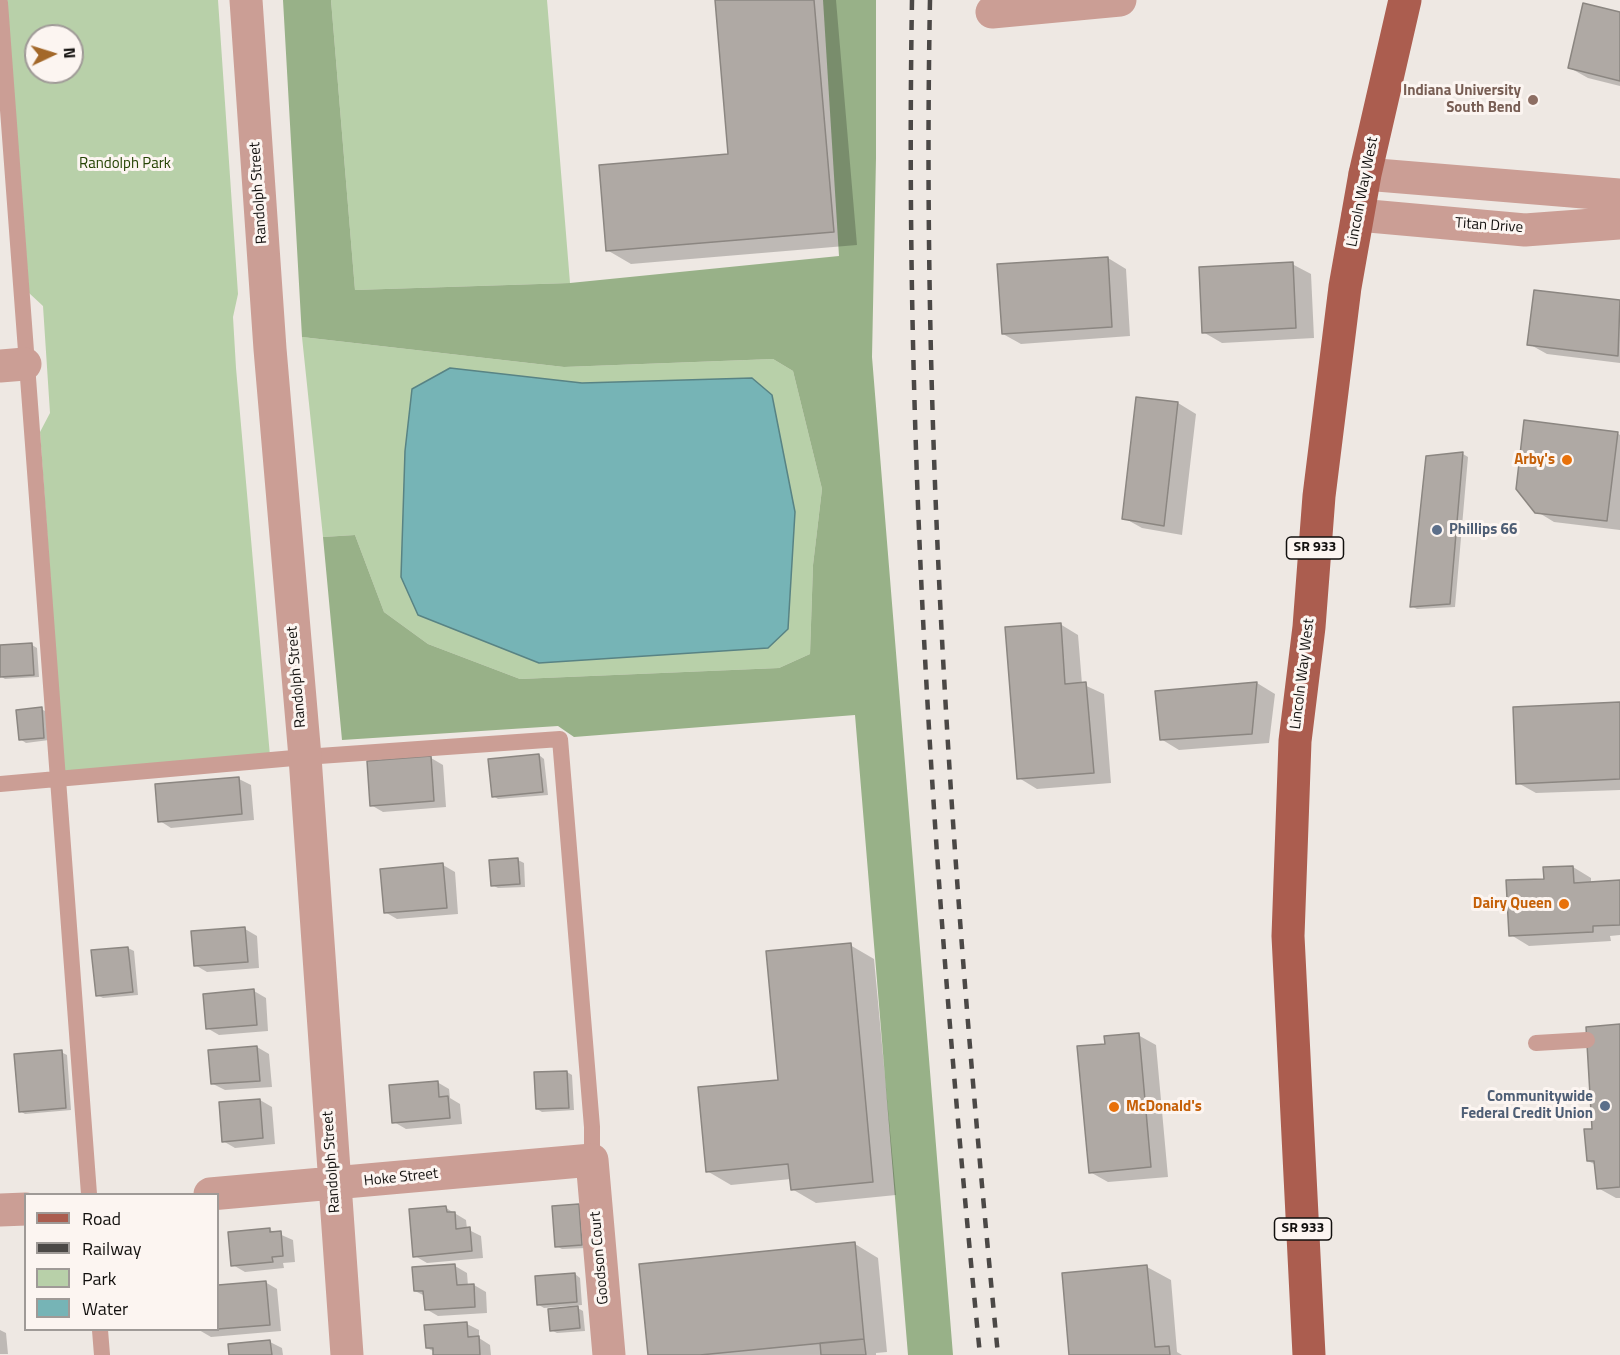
<!DOCTYPE html>
<style>
body{margin:0}
#map{position:relative;width:1620px;height:1355px;overflow:hidden;background:#eee8e3;font-family:"Titillium Web",sans-serif}
canvas{display:block}
.legend{position:absolute;left:24px;top:1193px;width:195px;height:138px;box-sizing:border-box;background:#fcf5f1;border:2px solid #9f9a97;margin:0;padding:8px 10px;list-style:none;font-size:18px;color:#13110f}
.legend li{display:flex;align-items:center;gap:12px;height:30px}
.legend b{width:30px;border:2px solid #9f9a97}
.north{position:absolute;left:24px;top:24px;width:60px;height:60px;box-sizing:border-box;background:#fcf5f1;border:2px solid #9f9a97;border-radius:50%;rotate:86deg;font-size:16px;font-weight:700;line-height:24px;text-align:center;color:#13110f}
.north::after{content:'';display:block;margin:auto;width:21px;height:27px;background:#a3682a;clip-path:polygon(50% 0,100% 100%,50% 72%,0 100%)}
</style>
<div id="map">
<canvas width="1620" height="1355"></canvas>
<ul class="legend">
<li><b style="height:8px;background:#ab5d4f"></b>Road</li>
<li><b style="height:8px;background:#4b4846"></b>Railway</li>
<li><b style="height:16px;background:#b8d0a9"></b>Park</li>
<li><b style="height:16px;background:#76b4b6"></b>Water</li>
</ul>
<div class="north">N</div>
</div>
<script>
const g = document.querySelector('canvas').getContext('2d');
g.lineJoin = 'round';
function paint(path, color) { g.fillStyle = color; g.fill(path, 'evenodd'); }
function strokePath(path, color, width, dash) { g.strokeStyle = color; g.lineWidth = width; g.lineCap = dash ? 'butt' : 'round'; g.setLineDash(dash || []); g.stroke(path); }
function label(font, color, halo, rows, align = 'center') {
  g.font = font + ' "Titillium Web",sans-serif'; g.lineWidth = 6; g.setLineDash([]); g.textBaseline = 'middle'; g.strokeStyle = halo; g.fillStyle = color; for (const [text, x, y, turn = 0] of rows) {
    g.save(); g.translate(x, y); g.rotate((+turn || 0) * Math.PI / 180); g.textAlign = isNaN(turn) ? turn : align; if (halo) g.strokeText(text, 0, 0); g.fillText(text, 0, 0); g.restore();
  }
}
const green = new Path2D(`
 M7,0H218L238,294L233,317L236,368L270,756L64,773L40,432L50,413L43,306L29,293ZM36,36H72V72H36Z
 M331,0H547L570,283L355,290Z
 M302,337L564,367L773,359L793,371L822,489L813,565L810,654L779,668L520,679L428,644L384,612L355,535L323,537Z`);
const forest = new Path2D(`
 M283,0H331L355,290L570,283L839,256L823,0H876V158L872,357L953,1355H908L855,715L574,737L558,726L342,740L323,537L355,535L384,612L428,644L520,679L779,668L810,654L813,565L822,489L793,371L773,359L564,367L302,337Z`);
const water = new Path2D(`
 M450,368L582,383L752,378L772,395L795,512L788,629L768,648L539,663L418,615L401,577L405,451L412,389Z`);
const shadow = new Path2D(`
 M716,0H836L857,245L631,264L607,250L729,155Z
 M1620,14V86L1588,78L1570,68Z
 M1108,258L1126,269L1130,336L1021,344L1003,334Z
 M1292,264L1311,274L1314,338L1222,343L1203,332Z
 M1535,291L1620,302V363L1547,354L1529,344Z
 M1178,403L1196,414L1182,535L1142,528L1124,518Z
 M1617,433L1620,435V530L1554,522L1536,511Z
 M1463,454L1468,457L1455,607L1417,609L1411,606L1427,457Z
 M1060,624L1078,635L1082,684L1104,694L1111,783L1037,789L1019,778Z
 M32,645L37,648L39,677L5,679L0,676V647Z
 M1257,683L1275,694L1269,743L1179,750L1161,739Z
 M1620,704V790L1536,793L1518,783Z
 M41,709L47,712L49,740L26,743L20,739Z
 M539,755L544,759L548,795L498,799L493,796Z
 M431,758L443,765L446,807L383,812L371,805Z
 M239,779L251,785L254,820L171,828L160,821Z
 M518,860L524,863L525,887L498,888L492,885L490,861Z
 M443,865L455,872L458,914L397,919L385,912Z
 M1573,867L1591,878V883L1620,882V935L1610,936L1611,941L1529,946L1511,935L1546,880Z
 M245,929L257,936L259,968L207,972L195,965Z
 M850,945L874,959L896,1195L816,1203L792,1189L791,1179L731,1185L707,1171L780,1081Z
 M128,948L134,951L138,995L103,998L97,995L93,952Z
 M254,991L266,998L268,1031L219,1035L207,1028Z
 M1620,1026V1198H1616L1598,1188L1596,1165L1588,1161Z
 M1138,1035L1156,1045L1168,1177L1108,1182L1090,1172L1106,1045Z
 M257,1047L269,1054L272,1087L225,1090L213,1084Z
 M61,1052L67,1055L71,1110L25,1114L20,1111Z
 M567,1072L572,1075L574,1110L542,1112L537,1109Z
 M437,1082L449,1089L450,1098L460,1104L462,1124L406,1129L394,1122Z
 M260,1100L272,1107L275,1144L235,1148L223,1141Z
 M579,1205L585,1209L587,1248L562,1249L556,1246Z
 M446,1208L466,1220L467,1229L481,1236L483,1258L427,1263L415,1256Z
 M270,1230L293,1240L295,1262L283,1263L284,1268L245,1272L233,1265Z
 M855,1244L878,1258L887,1352L876,1353V1355H649Z
 M455,1266L467,1273L468,1286L474,1285L486,1292L487,1313L438,1316L426,1309L425,1296L415,1291Z
 M1147,1267L1171,1280L1177,1352L1182,1355H1071Z
 M575,1274L580,1278L582,1305L544,1308L539,1305Z
 M265,1282L277,1289L281,1331L211,1337L199,1330H218V1286Z
 M576,1307L583,1311L585,1331L557,1333L551,1330Z
 M467,1324L479,1330V1338L490,1345L491,1355H435V1352L427,1348Z
 M0,1330L6,1333L8,1354H0Z
 M270,1342L282,1348L283,1355H231Z`);
const building = new Path2D(`
 M715,0H814L834,232L606,251L599,165L728,154Z
 M1583,3L1620,12V81L1568,68Z
 M1108,257L1112,327L1002,334L997,264Z
 M1293,262L1296,328L1202,333L1199,267Z
 M1534,290L1620,300L1618,356L1527,345Z
 M1136,397L1178,402L1164,526L1122,519Z
 M1524,420L1618,432L1607,521L1535,513L1516,489Z
 M1463,452L1450,604L1410,607L1426,456Z
 M1061,623L1065,684L1086,682L1094,773L1017,779L1005,627Z
 M32,643L34,675L0,677V645Z
 M1257,682L1252,734L1160,740L1155,691Z
 M1620,702V779L1516,784L1513,707Z
 M42,707L44,738L19,740L16,710Z
 M539,754L543,792L492,797L488,759Z
 M431,756L434,801L370,806L367,761Z
 M239,777L242,814L158,822L155,784Z
 M518,858L520,884L491,886L489,860Z
 M443,863L447,908L384,913L380,869Z
 M1573,866L1574,883L1620,880V925L1593,926V932L1509,936L1506,880L1544,879L1543,867Z
 M245,927L248,962L194,966L191,931Z
 M851,943L873,1182L791,1190L788,1164L706,1172L698,1087L778,1080L766,951Z
 M128,947L133,992L96,996L91,950Z
 M254,989L257,1025L206,1029L203,994Z
 M1620,1024V1187L1597,1189L1594,1161H1587L1584,1129H1592L1586,1027Z
 M1139,1033L1151,1167L1089,1173L1077,1046L1105,1044L1104,1036Z
 M257,1046L260,1081L211,1084L208,1050Z
 M62,1050L66,1108L19,1112L14,1054Z
 M567,1071L569,1108L536,1109L534,1072Z
 M438,1081L439,1097L448,1096L450,1118L392,1123L389,1085Z
 M260,1099L263,1138L222,1142L219,1102Z
 M579,1204L582,1245L555,1247L552,1206Z
 M446,1206L447,1212H455L456,1229L470,1227L472,1251L413,1257L409,1209Z
 M270,1228V1232L281,1231L283,1256L272,1257L273,1262L231,1266L228,1232Z
 M855,1242L864,1339L700,1355H648L639,1264Z
 M455,1264L457,1285L474,1284L475,1307L425,1310L423,1291H414L412,1267Z
 M1147,1265L1155,1347L1169,1346L1170,1355H1069L1062,1273Z
 M575,1273L577,1302L537,1305L535,1276Z
 M266,1281L270,1325L218,1329V1285Z
 M578,1306L580,1328L550,1331L548,1309Z
 M467,1322L468,1337L479,1336L480,1355H433V1348H426L424,1325Z
 M864,1339L866,1355H821L820,1343Z
 M270,1340L272,1355H229L228,1344Z`);
const lane = new Path2D(`
 M0,3L89,1194
 M0,784L305,757L560,739L592,1127V1160
 M1536,1043L1587,1040
 M100,1330L102,1355`);
const street = new Path2D(`
 M246,0L270,349L305,757L347,1355
 M992,12L1120,0
 M1365,174L1620,195
 M1358,215L1525,230L1620,223
 M0,366L25,364
 M210,1194L592,1160L609,1355
 M0,1210L26,1209`);
const primary = new Path2D(`
 M1309,1355L1288,936L1295,741L1309,627L1319,496L1345,287L1365,174L1405,0`);
const rail = new Path2D(`
 M912,0C904,452 935,905 980,1355
 M930,0C921,452 954,905 998,1355`);
const markers = [
 [1533,100,6,"#8d6e63"],
 [1567,460,6,"#e8710a"],
 [1437,530,6,"#5c6f8a"],
 [1564,904,6,"#e8710a"],
 [1605,1106,6,"#5c6f8a"],
 [1114,1107,6,"#e8710a"]
];
const shields = [
 [1315,548,57],
 [1303,1229,57]
];
const shieldNames = [
 ["SR 933",1315,548],
 ["SR 933",1303,1229]
];
const educationNames = [
 ["Indiana University",1521,91],
 ["South Bend",1521,108]
];
const parkNames = [
 ["Randolph Park",125,164]
];
const streetNames = [
 ["Lincoln Way West",1363,192,-79],
 ["Randolph Street",259,193,-94],
 ["Titan Drive",1489,226,4],
 ["Lincoln Way West",1303,674,-83],
 ["Randolph Street",297,677,-95],
 ["Randolph Street",332,1162,-94],
 ["Hoke Street",401,1178,-6],
 ["Goodson Court",600,1258,-95]
];
const foodNames = [
 ["Arby's",1555,460],
 ["Dairy Queen",1552,904],
 ["McDonald's",1126,1107,"left"]
];
const serviceNames = [
 ["Phillips 66",1449,530],
 ["Communitywide",1593,1097,"right"],
 ["Federal Credit Union",1593,1114,"right"]
];
paint(green, '#b8d0a9');
paint(forest, '#98b188');
paint(water, '#76b4b6');
strokePath(water, '#588384', 1.5);
paint(shadow, '#0003');
paint(building, '#afa9a4');
strokePath(building, '#8b8681', 1.5);
strokePath(lane, '#cb9e95', 16);
strokePath(street, '#cb9e95', 33);
strokePath(primary, '#ab5d4f', 33);
strokePath(rail, '#4b4846', 4.5, [10, 10]);
for (const [x, y, r, color] of markers) { const dot = new Path2D(); dot.arc(x, y, r, 0, 2 * Math.PI); g.fillStyle = color; g.fill(dot); strokePath(dot, '#fcf5f1', 2); }
for (const [x, y, w] of shields) { const box = new Path2D(); box.roundRect(x - w / 2, y - 11, w, 22, 4.5); g.fillStyle = '#fcf5f1'; g.fill(box); strokePath(box, '#13110f', 1.5); }
label('bold 14px', '#13110f', null, shieldNames);
label('bold 15px', '#785e54', '#fcf5f1', educationNames, 'right');
label('15px', '#264405', '#fcf5f1', parkNames);
label('15px', '#13110f', '#fcf5f1', streetNames);
label('bold 15px', '#c56008', '#fcf5f1', foodNames, 'right');
label('bold 15px', '#4e5e75', '#fcf5f1', serviceNames, 'left');
</script>
